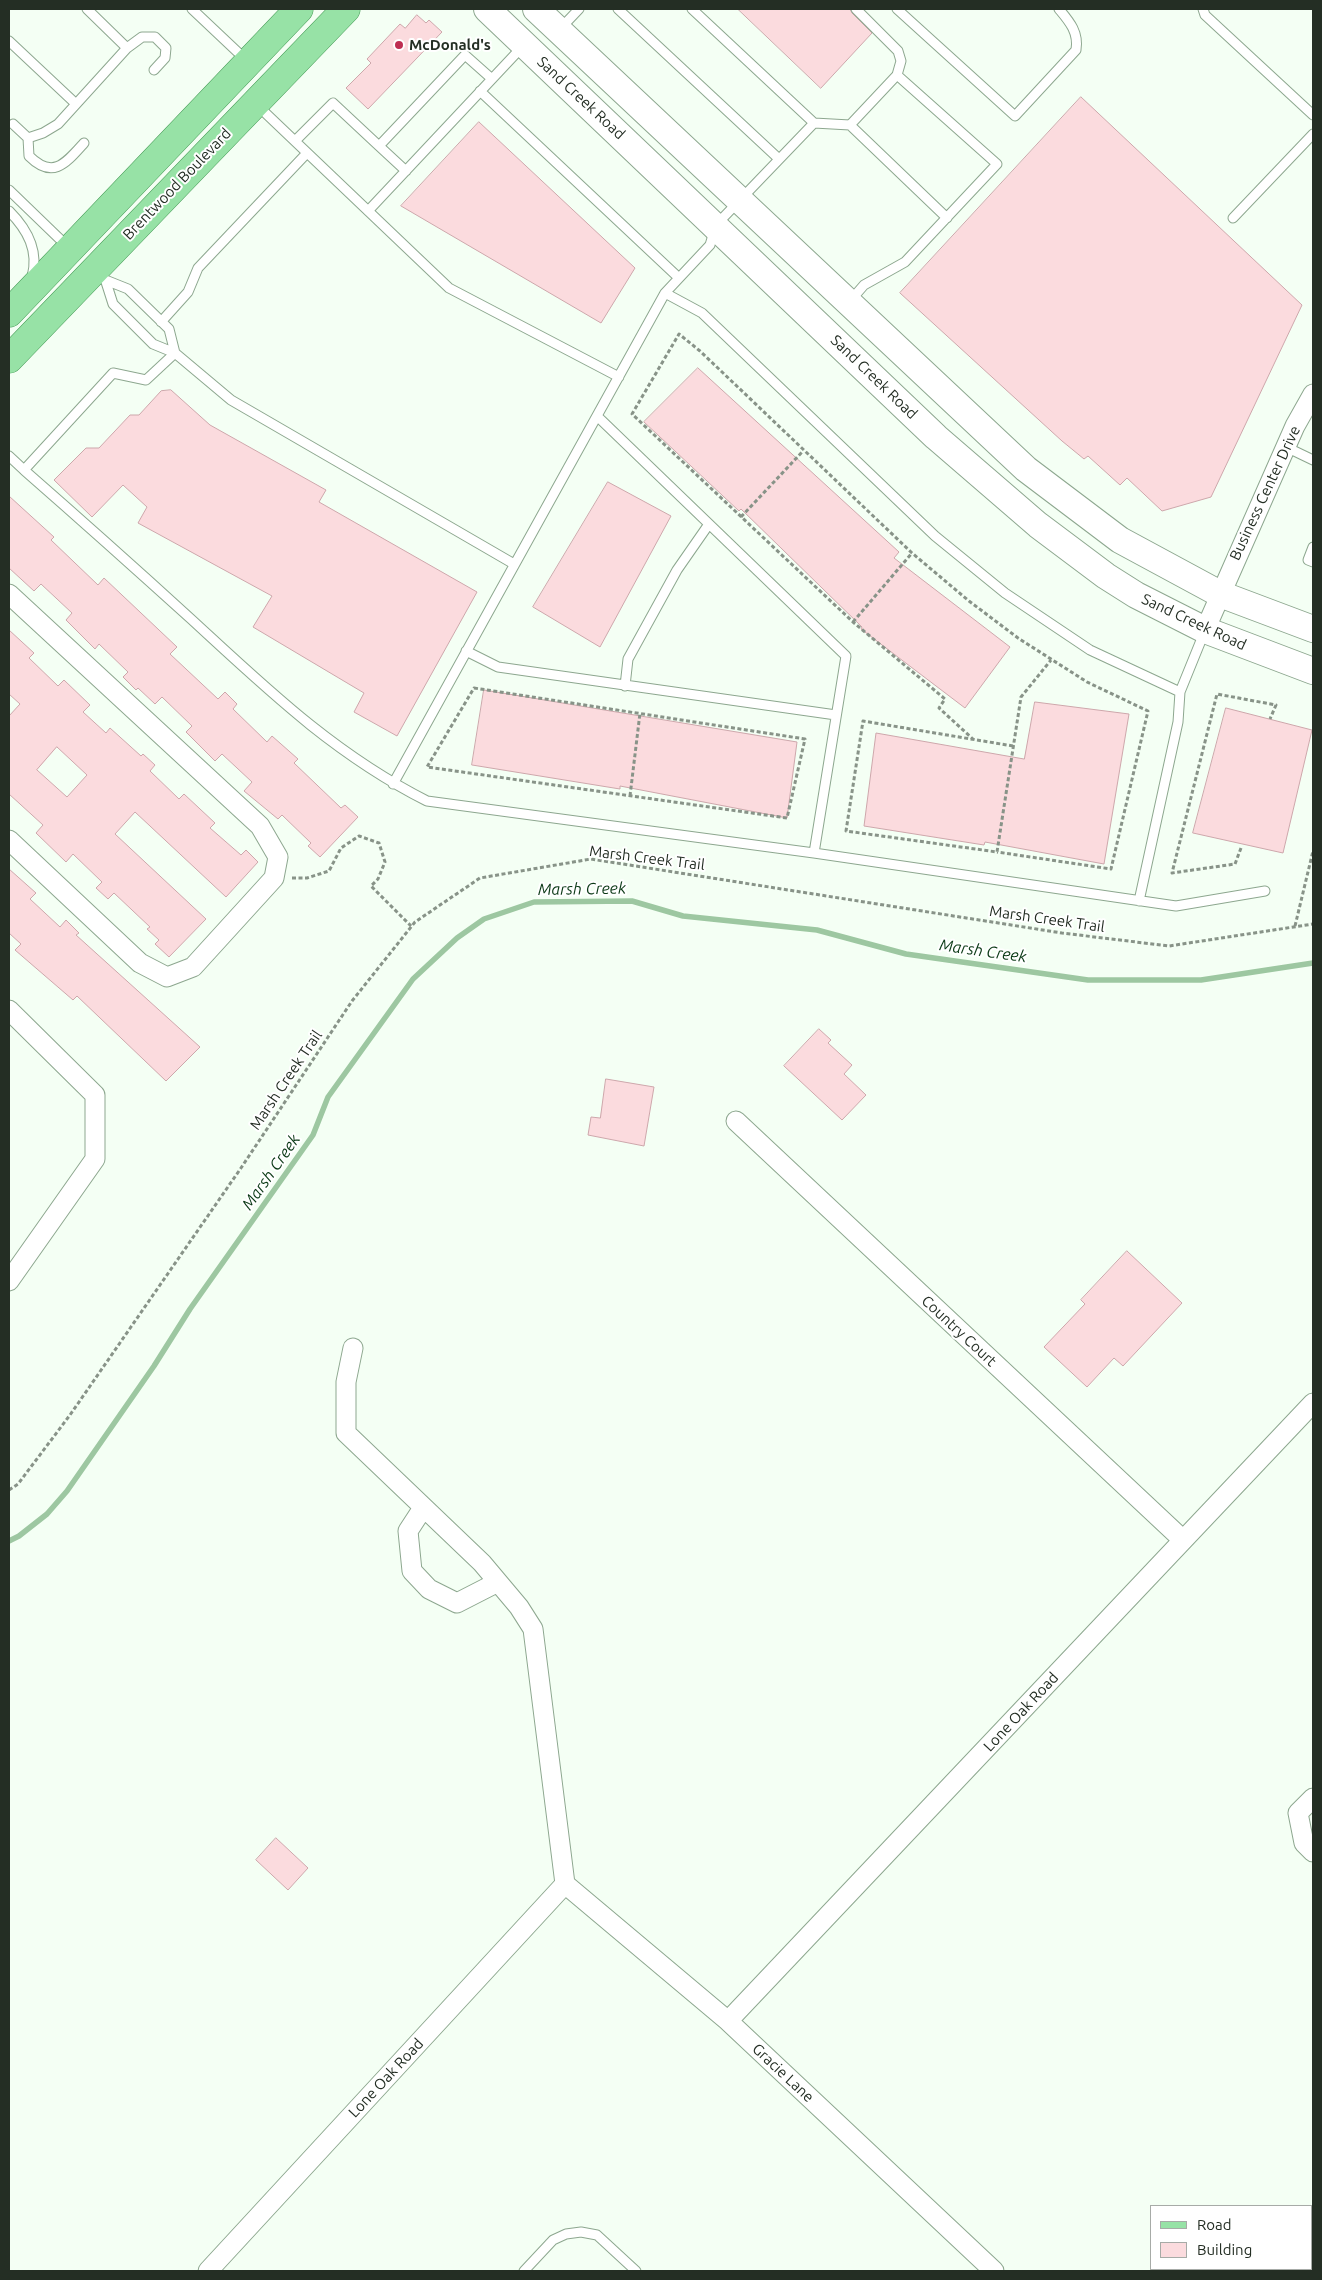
<!DOCTYPE html>
<style>
body{margin:0}
#map{position:relative;width:1322px;height:2280px;overflow:hidden;background:#f4fff4;font-family:Ubuntu,sans-serif}
canvas{display:block}
.frame{position:absolute;inset:0;border:10px solid #242e24;pointer-events:none}
.legend{position:absolute;left:1150px;top:2205px;width:162px;height:65px;box-sizing:border-box;background:#fff;border:1px solid #a7aba7;margin:0;padding:6px 9px;list-style:none;font-size:15px;color:#242e24}
.legend li{display:flex;align-items:center;gap:10px;height:25px}
.legend b{width:25px;border:1px solid #a7aba7}
</style>
<div id="map">
<canvas width="1322" height="2280"></canvas>
<div class="frame"></div>
<ul class="legend">
<li><b style="height:6px;background:#97e2a6"></b>Road</li>
<li><b style="height:14px;background:#fbdbde"></b>Building</li>
</ul>
</div>
<script>
const g = document.querySelector('canvas').getContext('2d');
g.lineJoin = 'round';
function strokePath(path, color, width, dash) { g.strokeStyle = color; g.lineWidth = width; g.lineCap = dash ? 'butt' : 'round'; g.setLineDash(dash || []); g.stroke(path); }
function paint(path, color) { g.fillStyle = color; g.fill(path, 'evenodd'); }
function label(font, color, halo, rows, align = 'center') {
  g.font = font + ' Ubuntu,sans-serif'; g.lineWidth = 4; g.setLineDash([]); g.textBaseline = 'middle'; g.strokeStyle = halo; g.fillStyle = color; for (const [text, x, y, turn = 0] of rows) {
    g.save(); g.translate(x, y); g.rotate((+turn || 0) * Math.PI / 180); g.textAlign = isNaN(turn) ? turn : align; if (halo) g.strokeText(text, 0, 0); g.fillText(text, 0, 0); g.restore();
  }
}
const stream = new Path2D(`
 M9,1541L19,1536L47,1514L67,1491L154,1366L190,1309L313,1135L328,1097L413,979L457,938L484,919L534,902L632,901L683,916L817,930L906,954L1088,980H1201L1313,963`);
const building = new Path2D(`
 M738,9H850L852,13L872,33L821,88Z
 M417,15L426,23L429,20L442,32L368,109L346,88L371,63L367,59L400,24L405,28Z
 M1081,97L1302,305L1211,497L1162,511L1127,478L1120,485L1088,456L1084,459L1062,441L900,293Z
 M479,122L635,268L601,323L401,206Z
 M698,368L899,552L894,558L1010,647L965,708L861,629L862,627L741,509L739,511L644,422Z
 M171,390L210,425L326,490L319,502L477,592L397,736L354,712L364,693L253,627L272,596L138,523L147,507L123,485L92,517L54,480L86,448H99L130,415H139L161,391Z
 M608,482L671,516L600,647L533,607Z
 M9,496L54,537L51,540L98,585L104,578L177,647L170,654L218,699L225,692L237,704L233,709L267,742L272,736L298,759L294,763L341,808L345,805L358,817L320,857L308,846L311,843L282,815L278,819L244,791L252,782L222,754L215,761L186,732L192,726L162,697L155,704L138,688L136,690L123,677L128,672L99,644L95,649L66,620L72,613L41,584L34,591L9,568Z
 M9,630L34,653L29,658L58,686L64,680L90,705L83,712L106,733L110,728L141,756L143,754L155,765L150,771L179,799L184,794L215,823L210,828L241,855L246,850L258,862L226,897L135,812L115,834L206,919L169,957L155,944L159,940L147,929L150,927L114,893L108,899L96,888L102,882L73,854L66,862L36,833L43,825L9,794V716L20,704L9,694ZM57,747L87,775L67,797L37,770Z
 M484,690L797,742L787,818L620,786V789L472,765Z
 M1035,702L1129,714L1104,864L985,842L984,845L864,826L876,733L1024,759Z
 M1226,708L1312,730L1283,853L1193,833Z
 M9,869L36,893L30,899L60,927L66,920L79,933L76,935L200,1047L166,1081L77,996L73,1000L15,950L21,944L9,933Z
 M819,1029L831,1040L828,1043L852,1065L844,1074L866,1095L842,1120L784,1066Z
 M606,1079L654,1087L644,1146L588,1135L591,1117L600,1118Z
 M1127,1251L1182,1303L1123,1366L1114,1358L1087,1387L1044,1347L1085,1304L1081,1300Z
 M276,1838L308,1868L288,1890L256,1860Z`);
const path = new Path2D(`
 M741,517L803,451
 M853,622L912,553
 M474,688L805,739L787,818L427,767Z
 M974,740L939,708L945,699L853,622L632,414L679,334L700,351L912,553L969,601L1018,638L1087,682L1148,711L1111,869L997,852
 M1013,746L863,721L846,831L997,852L1021,697L1051,660
 M630,796L640,713
 M1241,848L1235,864L1172,873L1217,694L1276,705L1270,719
 M292,878H307L329,871L341,848L359,836L379,843L385,862L378,879L371,886L411,926
 M1295,926L1313,851
 M9,1490L18,1484L70,1415L241,1168L352,1001L415,922L480,878L591,859L1062,933L1169,946L1313,924`);
const service = new Path2D(`
 M192,9L246,60
 M618,9L779,159
 M856,9L898,51L901,61L897,75
 M897,9L1015,116L1076,50C1079,32 1069,21 1059,9
 M1203,9L1205,15L1313,115
 M560,29L579,9
 M9,41L75,103
 M127,48L142,37H155L166,48L165,58L154,70
 M480,91L679,278
 M257,105L449,288L619,377
 M814,123L850,125L897,75L997,164L905,262L864,285L851,300
 M13,124L28,138
 M850,125L947,218
 M295,141L333,103L379,146L465,55L492,79
 M84,143C66,163 53,180 29,156L28,138L43,133L58,124L127,48L87,9
 M379,146L406,171
 M9,190L68,247
 M9,211C28,230 39,251 32,277
 M368,211L522,47
 M1233,218L1313,134
 M103,279L128,289L169,329L175,353
 M106,282L113,304L153,344L175,353L231,400L514,564
 M665,293L702,313L935,536L1005,593L1090,650L1180,692L1204,633
 M161,322L188,292L198,268L307,153
 M175,353L146,380L113,373L24,470C80,519 136,569 191,619C267,689 334,754 427,801L814,853L1176,906L1265,891
 M597,416L846,656L814,853
 M1286,447L1313,460
 M9,456L24,470
 M1313,547L1308,560L1313,562
 M466,651L498,667L836,715
 M625,686L628,659L677,570L709,524
 M393,784L665,293L710,245L716,225L814,123L692,9
 M1139,901L1178,722L1180,692
 M524,2271L553,2240L566,2234L581,2232L597,2235L636,2271`);
const minor = new Path2D(`
 M9,594L260,826L278,857L274,878L193,967L167,977L140,963L9,840
 M1205,630L1295,426L1313,394
 M9,1010L95,1095V1159L9,1281
 M736,1121L1183,1540
 M353,1348L346,1382V1433L482,1563L519,1607L533,1629L565,1884
 M423,1508L408,1531L412,1571L429,1589L457,1603L498,1582
 M1313,1798L1298,1813L1304,1843L1313,1852
 M565,1884L728,2021L994,2271
 M728,2021L1313,1403
 M208,2271L565,1884`);
const secondary = new Path2D(`
 M487,9L936,437L1038,525L1106,576L1136,595L1205,630L1313,671
 M536,9L1026,469L1120,540L1220,594L1313,629`);
const primary = new Path2D(`
 M9,313L299,9
 M9,359L346,9`);
const markers = [
 [399,45,5,"#be2e52"]
];
const poiNames = [
 ["McDonald's",409,45]
];
const streetNames = [
 ["Sand Creek Road",581,98,43],
 ["Brentwood Boulevard",177,184,-46],
 ["Sand Creek Road",874,377,44],
 ["Business Center Drive",1265,493,-65],
 ["Sand Creek Road",1194,622,25],
 ["Marsh Creek Trail",647,858,7],
 ["Marsh Creek Trail",1047,919,8],
 ["Marsh Creek Trail",286,1080,-56],
 ["Country Court",959,1331,43],
 ["Lone Oak Road",1021,1712,-47],
 ["Gracie Lane",783,2073,43],
 ["Lone Oak Road",386,2078,-47]
];
const waterNames = [
 ["Marsh Creek",582,889,-1],
 ["Marsh Creek",983,951,8],
 ["Marsh Creek",271,1172,-55]
];
strokePath(stream, '#9dc7a1', 5.5);
paint(building, '#fbdbde');
strokePath(building, '#cda7ab', 1);
strokePath(service, '#8da78f', 11);
strokePath(minor, '#8da78f', 21);
strokePath(secondary, '#8da78f', 28);
strokePath(primary, '#429752', 29);
strokePath(path, '#889388', 3, [4, 2.5]);
strokePath(service, '#fff', 9);
strokePath(minor, '#fff', 19);
strokePath(secondary, '#fff', 26);
strokePath(primary, '#97e2a6', 28);
for (const [x, y, r, color] of markers) { const dot = new Path2D(); dot.arc(x, y, r, 0, 2 * Math.PI); g.fillStyle = color; g.fill(dot); strokePath(dot, '#fff', 2); }
label('bold 15px', '#242e24', '#fff', poiNames, 'left');
label('15px', '#242e24', '#fff', streetNames);
label('italic 16px', '#0a3915', '#fff', waterNames);
</script>
